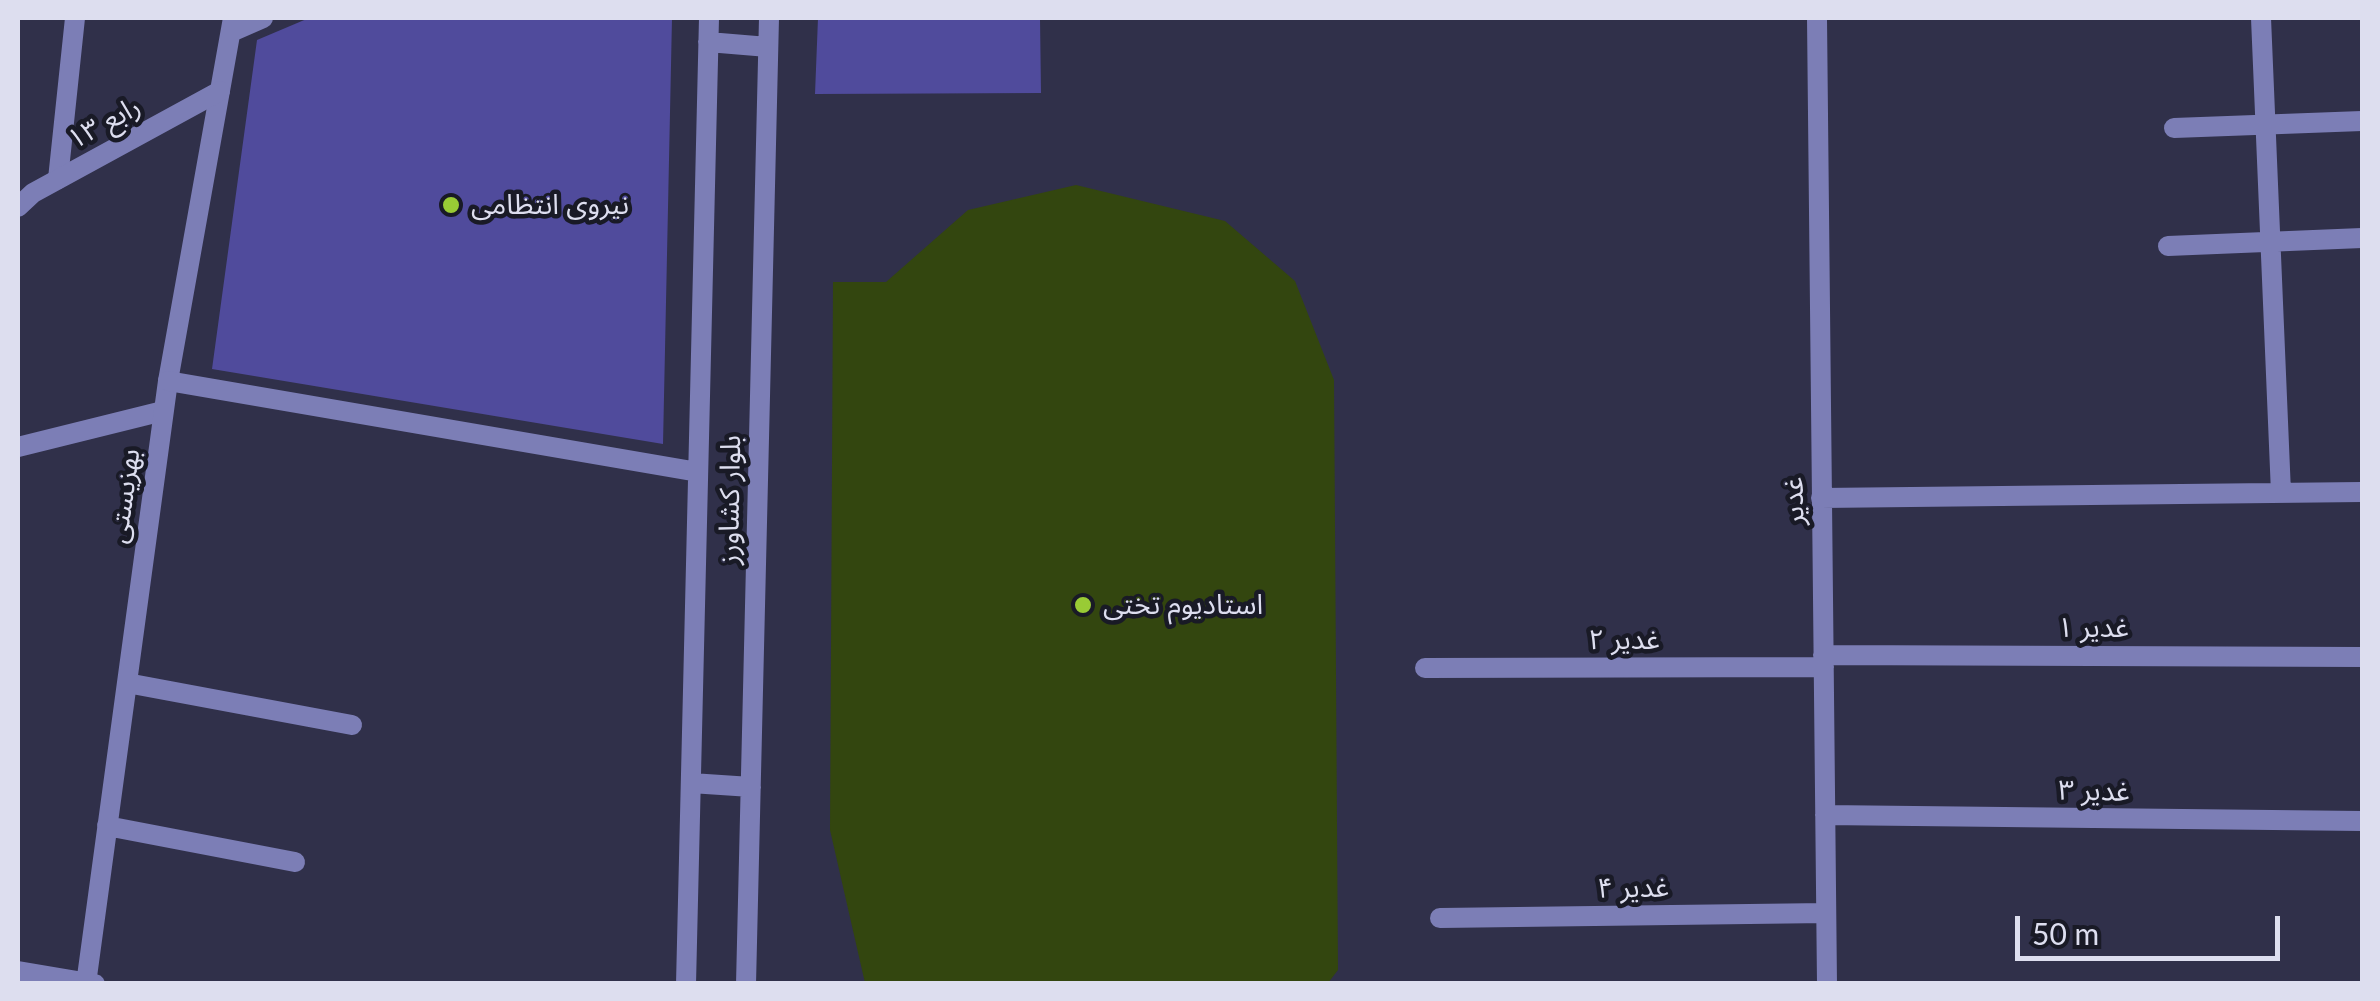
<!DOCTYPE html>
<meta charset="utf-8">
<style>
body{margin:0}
#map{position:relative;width:2380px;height:1001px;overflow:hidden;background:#30304a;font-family:Lato,sans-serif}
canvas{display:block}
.frame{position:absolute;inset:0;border:20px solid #dddeef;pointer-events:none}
.scale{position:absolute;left:2015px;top:916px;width:265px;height:45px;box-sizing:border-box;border:5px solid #dddeef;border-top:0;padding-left:12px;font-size:30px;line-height:35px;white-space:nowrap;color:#dddeef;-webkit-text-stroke:8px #191a26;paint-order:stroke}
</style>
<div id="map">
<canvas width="2380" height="1001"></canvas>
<div class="frame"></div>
<div class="scale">50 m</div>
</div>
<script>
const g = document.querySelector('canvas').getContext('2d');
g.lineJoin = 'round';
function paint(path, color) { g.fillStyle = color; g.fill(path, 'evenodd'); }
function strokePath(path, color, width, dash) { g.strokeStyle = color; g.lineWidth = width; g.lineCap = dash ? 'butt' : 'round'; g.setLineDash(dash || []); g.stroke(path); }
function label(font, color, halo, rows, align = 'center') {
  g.font = font + ' Lato,"Noto Sans Arabic",sans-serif'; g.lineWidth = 9; g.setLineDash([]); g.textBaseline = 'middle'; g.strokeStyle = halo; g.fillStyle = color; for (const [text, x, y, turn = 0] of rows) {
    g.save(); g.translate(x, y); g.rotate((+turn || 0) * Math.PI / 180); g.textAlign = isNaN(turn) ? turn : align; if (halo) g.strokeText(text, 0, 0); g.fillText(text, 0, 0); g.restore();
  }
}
const green = new Path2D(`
 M1076,185L1225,221L1295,281L1334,380L1338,970L1328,983H865L830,830L833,282H886L968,210Z`);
const building = new Path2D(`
 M309,18H672L663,444L212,369L257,40Z
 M818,18H1040L1041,93L815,94Z`);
const service = new Path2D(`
 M18,447L163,411`);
const minor = new Path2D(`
 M1817,18L1827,984
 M2261,18L2281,493
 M231,32L263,18
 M2174,128L2362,121
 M58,179L75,18
 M2168,246L2362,238
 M1821,498L2362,492
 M1823,655L2362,657
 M1425,668L1824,667
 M127,683L352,725
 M1825,815L2362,821
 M107,826L295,862
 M1440,918L1826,913
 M18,971L95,984
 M86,984L168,381L233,18`);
const tertiary = new Path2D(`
 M708,42L768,47
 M18,207L33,193L220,91
 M168,381L698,472
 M691,783L751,787
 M686,984L709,18
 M746,984L769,18`);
const markers = [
 [451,205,10,"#99cb35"],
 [1083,605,10,"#99cb35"]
];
const streetNames = [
 ["رابع ۱۳",104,123,-29],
 ["بهزیستی",124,496,-82],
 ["بلوار کشاورز",730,500,-89],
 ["غدیر",1794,501,-91],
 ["غدیر ۱",2093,628],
 ["غدیر ۲",1624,640],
 ["غدیر ۳",2094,791,1],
 ["غدیر ۴",1633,888,-1]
];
const poiNames = [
 ["نیروی انتظامی",471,205],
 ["استادیوم تختی",1103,605]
];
paint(green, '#33460f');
paint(building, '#504b9c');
strokePath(service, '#7c7eb6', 20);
strokePath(minor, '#7c7eb6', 20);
strokePath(tertiary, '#7c7eb6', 20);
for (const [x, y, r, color] of markers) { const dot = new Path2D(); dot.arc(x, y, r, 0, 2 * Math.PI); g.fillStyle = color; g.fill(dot); strokePath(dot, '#191a26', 4); }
label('28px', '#dddeef', '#191a26', streetNames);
label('28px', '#dddeef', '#191a26', poiNames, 'left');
</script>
